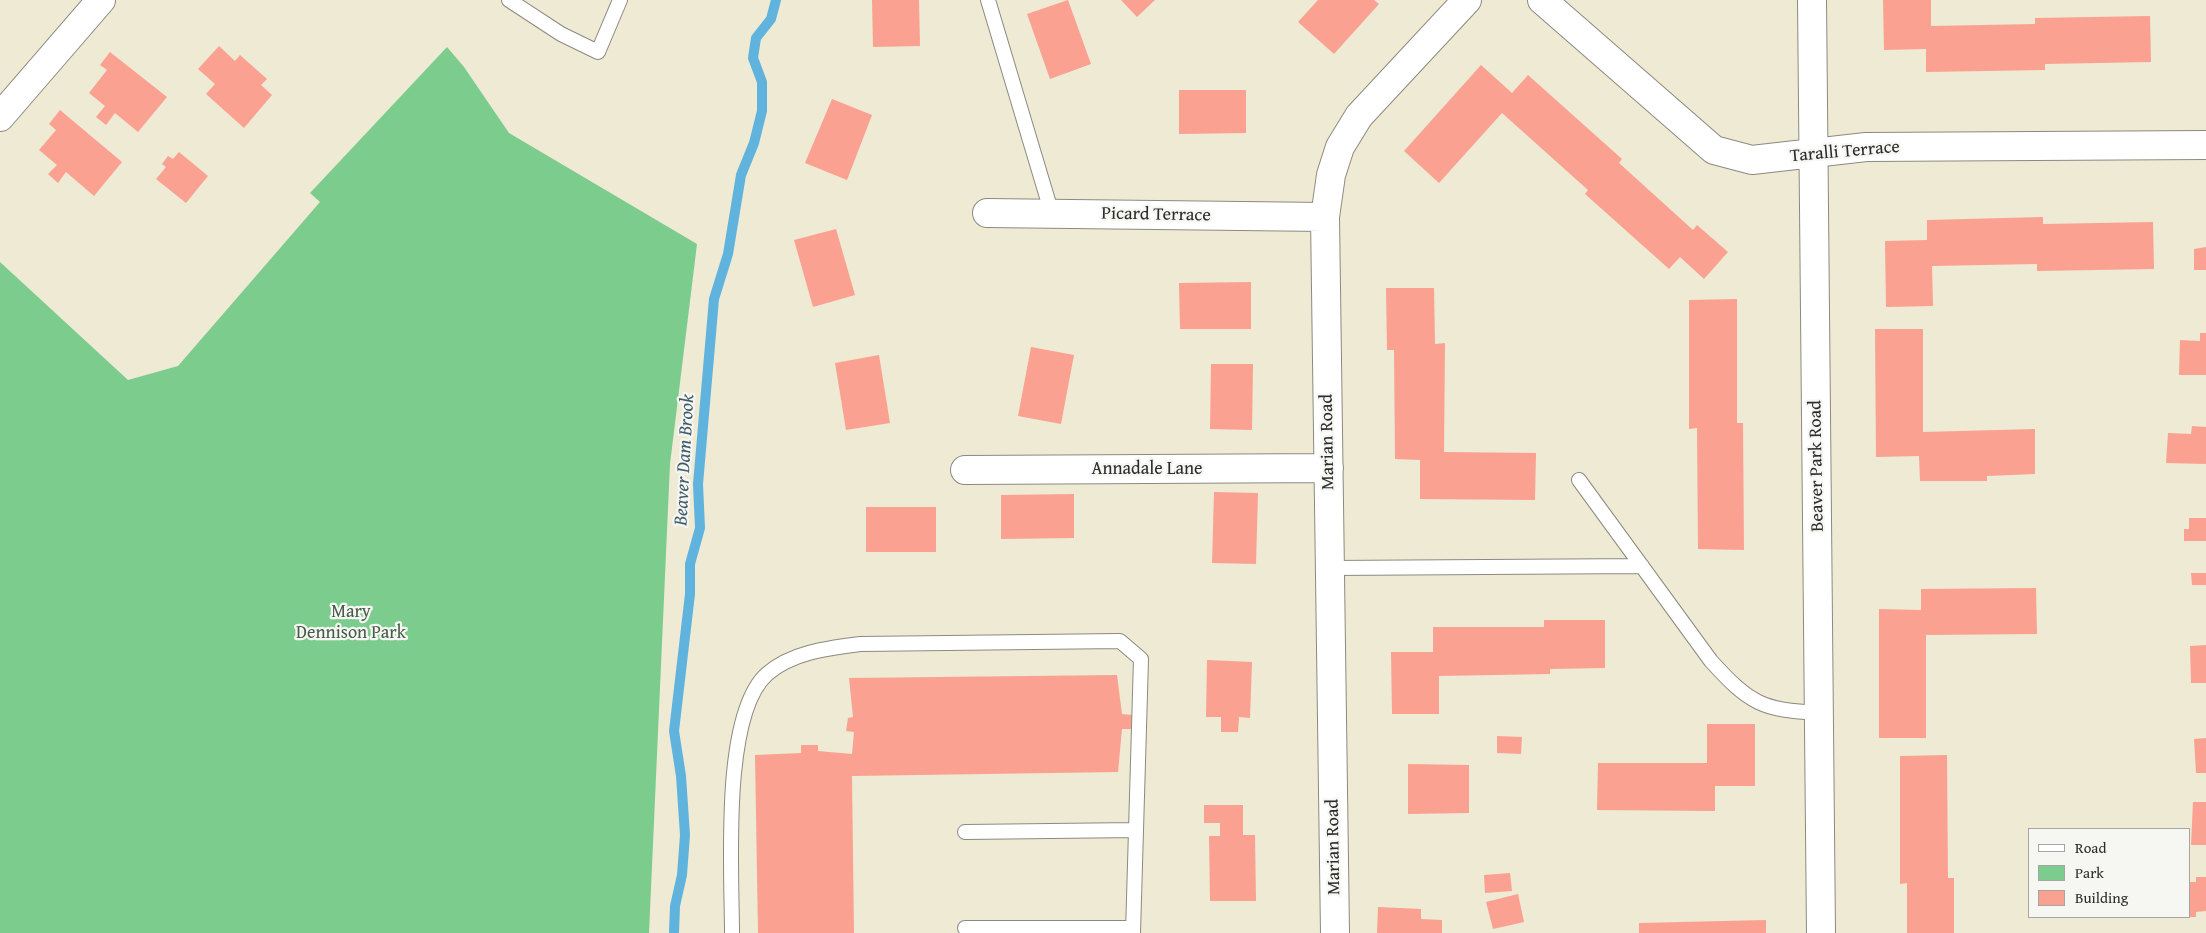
<!DOCTYPE html>
<style>
body{margin:0}
#map{position:relative;width:2206px;height:933px;overflow:hidden;background:#eeead4;font-family:"Gentium Book Plus",serif}
canvas{display:block}
.legend{position:absolute;left:2028px;top:828px;width:162px;height:90px;box-sizing:border-box;background:#f6f6f2;border:1px solid #a5a5a2;margin:0;padding:6px 9px;list-style:none;font-size:15px;color:#2b2b2b}
.legend li{display:flex;align-items:center;gap:10px;height:25px}
.legend b{width:25px;border:1px solid #a5a5a2}
</style>
<div id="map">
<canvas width="2206" height="933"></canvas>
<ul class="legend">
<li><b style="height:6px;background:#fff"></b>Road</li>
<li><b style="height:14px;background:#7bcc8d"></b>Park</li>
<li><b style="height:14px;background:#faa192"></b>Building</li>
</ul>
</div>
<script>
const g = document.querySelector('canvas').getContext('2d');
g.lineJoin = 'round';
function paint(path, color) { g.fillStyle = color; g.fill(path, 'evenodd'); }
function strokePath(path, color, width, dash) { g.strokeStyle = color; g.lineWidth = width; g.lineCap = dash ? 'butt' : 'round'; g.setLineDash(dash || []); g.stroke(path); }
function label(font, color, halo, rows, align = 'center') {
  g.font = font + ' "Gentium Book Plus",serif'; g.lineWidth = 4.5; g.setLineDash([]); g.textBaseline = 'middle'; g.strokeStyle = halo; g.fillStyle = color; for (const [text, x, y, turn = 0] of rows) {
    g.save(); g.translate(x, y); g.rotate((+turn || 0) * Math.PI / 180); g.textAlign = isNaN(turn) ? turn : align; if (halo) g.strokeText(text, 0, 0); g.fillText(text, 0, 0); g.restore();
  }
}
const green = new Path2D(`
 M447,47L464,67L509,133L697,244L670,464L649,933H0V262L128,380L178,366L320,202L310,193Z`);
const stream = new Path2D(`
 M674,933L675,906L682,875L685,835L681,776L674,731L690,594V564L700,528L698,484L714,299L728,254L741,175L754,143L762,111V82L753,58L756,38L771,19L776,0`);
const building = new Path2D(`
 M872,0H919L920,46L873,47Z
 M1068,0L1091,64L1050,79L1027,14Z
 M1121,0H1155L1137,17Z
 M1318,0H1374L1379,4L1334,54L1298,22Z
 M1883,0H1931V26L2035,24V18L2150,16L2151,62L2045,64V70L1926,72V49L1884,50Z
 M219,46L235,61L240,55L267,79L261,85L272,95L244,128L206,94L215,84L198,69Z
 M110,52L167,97L138,132L115,113L106,125L96,117L105,106L89,93L107,70L100,65Z
 M1481,65L1512,93L1528,75L1622,159L1619,163L1693,230L1697,225L1728,252L1704,279L1680,257L1669,269L1585,194L1588,190L1502,113L1439,183L1404,151Z
 M1179,90H1246V133L1179,134Z
 M832,99L872,115L847,180L805,163Z
 M60,110L122,162L94,196L66,172L58,183L48,174L57,165L39,150L56,130L49,124Z
 M179,152L208,176L186,203L156,179L166,167L162,164L168,156L173,159Z
 M2043,217V224L2153,222L2154,269L2037,271V264L1932,266L1933,306L1886,307L1885,241L1927,240V220Z
 M836,229L855,295L813,307L794,240Z
 M2206,247V270H2194V249Z
 M1251,282V329H1180L1179,283Z
 M1386,288H1434L1435,344L1445,343L1444,452L1536,453L1535,500L1420,499V460L1395,459L1394,350H1387Z
 M1737,299V423H1743L1744,550L1698,549L1697,428L1689,429V300Z
 M1875,329H1923V432L2035,429V474L1987,476V481H1920L1919,456L1876,457Z
 M2200,333H2206V375H2179L2180,340L2200,341Z
 M1031,347L1074,355L1061,424L1018,416Z
 M879,355L890,423L846,430L835,363Z
 M1211,364H1253L1252,430L1210,429Z
 M2192,426L2206,427V464L2166,463L2168,433L2191,434Z
 M1214,492L1258,493L1256,564L1212,563Z
 M1074,494V538L1001,539V495Z
 M866,507H936V552H866Z
 M2189,518H2206V541H2184V529H2189Z
 M2191,573H2206V585H2192Z
 M2036,588L2037,634L1926,635V738H1879V609L1921,610V589Z
 M1544,620H1605V668L1550,669V674L1439,676V714H1392L1391,652H1433V627H1544Z
 M2206,645V683H2191L2190,646Z
 M1207,660L1252,662L1250,718L1239,717L1238,732H1221V717H1206Z
 M1117,675L1122,714L1132,715L1131,729H1122L1118,772L852,776L854,933H758L755,755L801,753V745H818V751L852,754L854,732L846,731L848,718L853,717L849,678Z
 M1707,724H1755V786H1715V811L1597,810L1598,763H1707Z
 M1497,736L1522,737L1521,754L1497,753Z
 M2206,738V773H2196L2194,739Z
 M1947,755L1948,878H1954V933H1907V883L1900,884V756Z
 M1408,764L1469,765V813L1408,814Z
 M2193,802H2206V845H2191Z
 M1204,805H1243V835H1255L1256,901H1210L1209,836H1220V823H1204Z
 M1510,873L1512,891L1485,893L1484,875Z
 M2196,877H2206V911L2196,912V917H2190V882H2196Z
 M1518,894L1524,922L1493,929L1486,902Z
 M1378,907L1421,909V919L1442,920V933H1377Z
 M1766,920V933H1639V923Z`);
const service = new Path2D(`
 M509,0L561,34L598,52L620,0
 M988,0L1052,214
 M1579,480L1711,661C1750,704 1762,710 1819,713
 M1330,568L1642,566
 M965,832L1136,830
 M965,928H1133
 M732,933C732,872 721,715 767,674C792,652 829,648 860,644L1120,641L1141,659L1133,933`);
const minor = new Path2D(`
 M1542,0L1714,150L1752,160L1866,147L2206,145
 M1812,0L1821,933
 M0,117L101,0
 M987,213L1325,217
 M965,470L1329,468
 M1335,933L1325,217L1331,175L1340,147L1359,116L1467,0`);
const streetNames = [
 ["Taralli Terrace",1845,152,-5],
 ["Picard Terrace",1156,215,1],
 ["Marian Road",1328,442,-91],
 ["Beaver Park Road",1817,466,-91],
 ["Annadale Lane",1147,469],
 ["Marian Road",1334,847,-91]
];
const parkNames = [
 ["Mary",351,612],
 ["Dennison Park",351,633]
];
const waterNames = [
 ["Beaver Dam Brook",685,460,-87]
];
paint(green, '#7bcc8d');
strokePath(stream, '#60b3dc', 10);
paint(building, '#faa192');
strokePath(service, '#8c8a80', 16);
strokePath(minor, '#8c8a80', 30);
strokePath(service, '#fff', 14);
strokePath(minor, '#fff', 28);
label('18px', '#2b2b2b', '#f6f6f2', streetNames);
label('18px', '#435b48', '#f6f6f2', parkNames);
label('italic 19px', '#3e5b69', '#f6f6f2', waterNames);
</script>
